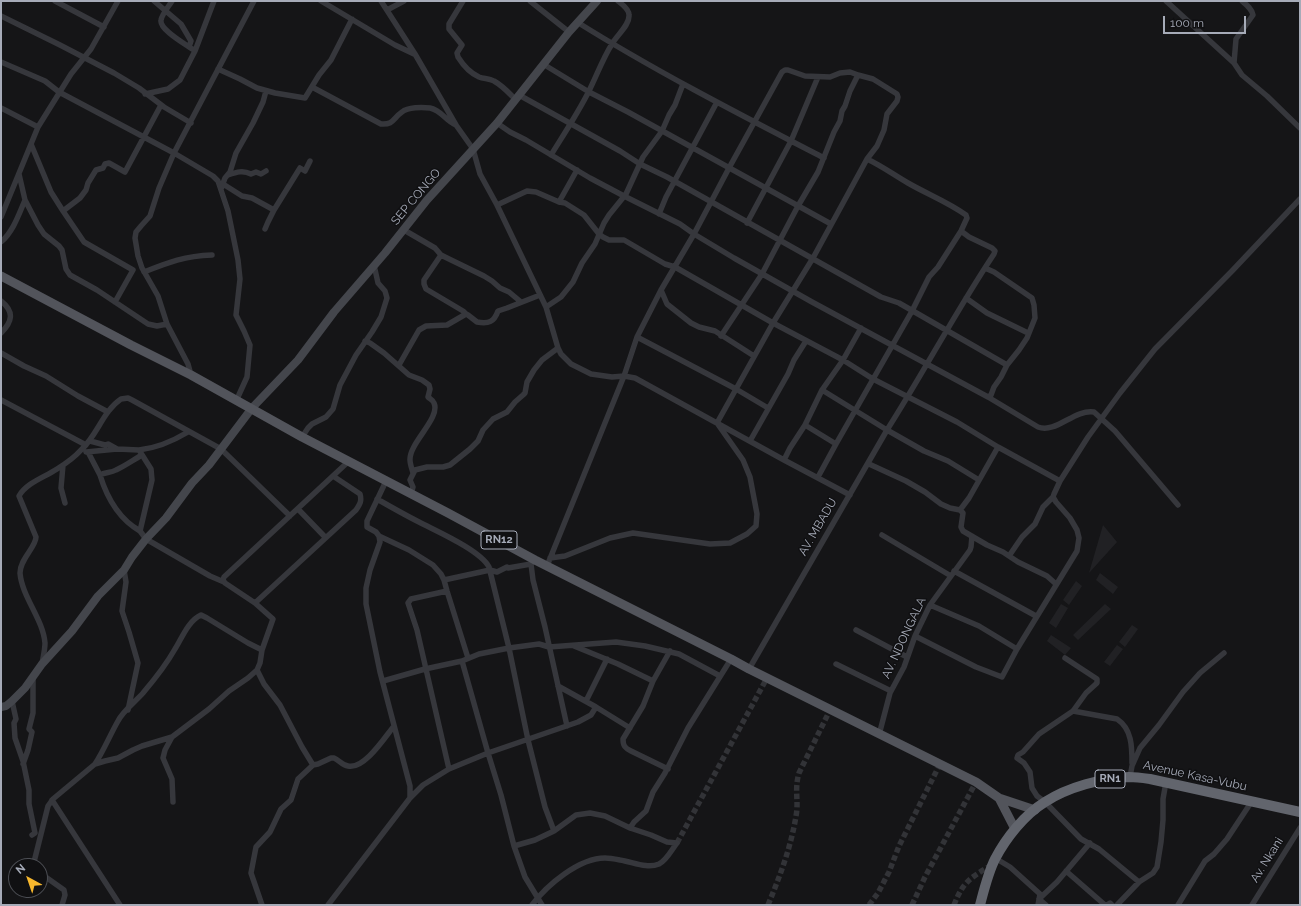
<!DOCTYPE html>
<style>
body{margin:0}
#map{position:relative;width:1301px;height:906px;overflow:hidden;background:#151517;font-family:Raleway,sans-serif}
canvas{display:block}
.frame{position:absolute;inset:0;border:2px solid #a6abb8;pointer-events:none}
.north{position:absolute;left:8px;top:858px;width:40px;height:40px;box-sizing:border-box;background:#101012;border:1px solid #4c4e54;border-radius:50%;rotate:320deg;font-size:11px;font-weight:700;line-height:16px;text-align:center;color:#a6abb8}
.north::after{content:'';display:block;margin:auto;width:14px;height:18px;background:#f7b72d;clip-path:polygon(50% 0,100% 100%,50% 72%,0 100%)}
.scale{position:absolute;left:1163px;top:16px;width:83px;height:18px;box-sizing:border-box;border:2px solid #a6abb8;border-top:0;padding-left:5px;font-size:12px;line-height:14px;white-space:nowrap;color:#a6abb8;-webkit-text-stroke:3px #101012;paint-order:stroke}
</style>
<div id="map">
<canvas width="1301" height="906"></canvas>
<div class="frame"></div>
<div class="north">N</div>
<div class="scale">100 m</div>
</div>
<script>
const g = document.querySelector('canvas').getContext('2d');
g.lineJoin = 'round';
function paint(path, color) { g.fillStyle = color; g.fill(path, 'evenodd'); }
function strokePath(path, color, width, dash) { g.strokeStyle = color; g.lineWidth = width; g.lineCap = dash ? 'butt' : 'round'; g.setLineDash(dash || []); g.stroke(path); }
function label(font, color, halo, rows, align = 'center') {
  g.font = font + ' Raleway,sans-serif'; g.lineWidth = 3; g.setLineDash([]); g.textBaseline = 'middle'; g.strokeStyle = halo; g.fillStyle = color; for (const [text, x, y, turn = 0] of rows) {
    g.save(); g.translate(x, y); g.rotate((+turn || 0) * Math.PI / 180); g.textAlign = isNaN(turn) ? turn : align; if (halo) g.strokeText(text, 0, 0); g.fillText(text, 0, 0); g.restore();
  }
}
const built = new Path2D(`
 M1103,525L1117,542L1089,573Z
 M1100,573L1118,587L1113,594L1096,580Z
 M1076,581L1082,586L1069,605L1063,600Z
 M1061,604L1068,608L1056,628L1049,623Z
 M1105,604L1111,609L1078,640L1073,635Z
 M1132,625L1138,629L1125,647L1119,642Z
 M1051,635L1071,648L1065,655L1047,641Z
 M1117,645L1123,649L1110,666L1104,662Z`);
const streetTunnel = new Path2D(`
 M677,843L767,678
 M768,905C780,876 791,847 796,816C799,801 794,790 799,773L830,710
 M869,905L878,893L889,872L899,846L940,764
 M912,905L925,877L976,782
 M954,905C963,882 970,878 990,866`);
const street = new Path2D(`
 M55,1L104,27
 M154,1L181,24L191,41L189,47
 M172,1C169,6 162,14 161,20C159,30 187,45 195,51
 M321,1L395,45L414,54
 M381,1L415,54L456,125L473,149L480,174L497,205L546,307L558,348L561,354L571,364L591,374L612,377L624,376L635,378L784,460L850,495
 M463,1L449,24V29L462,45L457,53L458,57C463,65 470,73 479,77C484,79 489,78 494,81C503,86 509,93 516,100
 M530,1L569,32
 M1166,1L1234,63
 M1242,1C1247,5 1252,9 1253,15L1236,39L1234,63L1242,75L1267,96L1300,128
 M387,10L404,1
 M1,16L60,45L114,73L139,88L164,107L191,123
 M577,22C657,72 741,115 824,158
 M1,62L45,81L59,92L174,153L213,176L218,181L228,211L238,260L240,279L236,315L244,331L250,345L247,377L237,399
 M543,64L589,92L628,112L831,224
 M218,69L240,79L257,88L275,93L305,98L319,75L331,60L352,19
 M312,87L381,124C394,125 393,118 402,112C408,107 422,107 430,108C441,110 446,121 456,125
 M145,94L168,89L180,80L195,51L214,1
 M519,95L620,151L640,164L667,177L881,297L899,303L1007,365
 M1,108L38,127
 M497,123L510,132L526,140L590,178L624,196L680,224L694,234L734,258L812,302L988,397L1038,427C1056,434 1074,409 1094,412L1115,431L1178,505
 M31,144L51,192L63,211
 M551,155C564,134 578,113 589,91C597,75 603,58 612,44C617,35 630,25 629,15C629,9 622,4 618,1
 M19,174L25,200L38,225L44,234L59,246L62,250L66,269L70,275L97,290L148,324L157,326L167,324
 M228,175C237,172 243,170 251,174L256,172L261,174L266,171
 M223,184L242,196L252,198L274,210L268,222L265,229
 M221,189L225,178L230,172L236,153L253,123L263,102L266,91
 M559,202L577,170
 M497,205L527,191L536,192L559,202L565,203L584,215L599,234L603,237L609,240H624L665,264L675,267L773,323L843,360L873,379L957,422L998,447L1060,481
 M274,210L300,168L305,171L310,161
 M659,214L666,197L717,102
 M1,217L38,127L71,74L91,49L118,1
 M747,223L791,141L818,77
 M404,230L435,248L441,255L447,258L484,276L492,281L500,288L509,292L521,302
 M1,242C13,232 19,214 25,200
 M441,255L424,280V284L426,289L463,311L466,314L468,315L477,322C489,324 494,322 498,311L507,308L540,295
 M985,268L994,272L1032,298L1034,305L1035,318L1027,338L1019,350L1007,365L1001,377L994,387L991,395L988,397
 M144,272C169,262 185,256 212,255
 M661,290L667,304L691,323L699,327L715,331L754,356
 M966,298L987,313L1028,333
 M1,301C15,312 12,322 1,333
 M115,302L133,270L84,242L63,211L80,198L86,190L88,183L96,170L103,168L105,164L109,163L125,172L161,105
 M546,307L561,297L573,282L582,263L595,244L604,223L609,215L626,194L643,157L662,131L669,115L675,105L683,84
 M721,336L762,274L798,206L818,172L834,132L840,121L842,111L845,106L850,91L858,75
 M637,337L736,389L768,408
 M365,341L370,343L384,353L409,375L422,380L429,385L430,389L428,397C430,399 433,400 434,403C441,418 409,443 410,460C410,464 412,469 413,473
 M1,353L24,366L46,376L78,396L108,412
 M399,365L419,330L426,326L447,325L466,314
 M191,375L188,364L167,324L158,296L142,268L138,256L135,238L136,232L141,226L150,216L159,188L174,153L254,1
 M822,390L887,430L924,451L948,461L979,480
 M1,400L86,445
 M805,425L836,444
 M302,437L308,428L312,424L326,417L333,409L340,385L356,355L372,332L381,317L387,298L385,291L378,283L374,265
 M90,441L105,445L108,444L117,449L139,450L151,469L152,480L140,531L146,539L210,576L224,582
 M750,441L788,374L794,360L806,341
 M139,450C157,448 173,441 188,432
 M86,452L117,449
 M88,452L100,475C105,472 111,473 116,470C125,466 133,460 142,455
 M784,460L790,448L805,425L822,390L843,360L861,328
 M869,464L906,481L925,492L941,504L950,508L960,510L963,513L961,527L963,531L987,545L1003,552L1018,562L1047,576L1056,584
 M63,465L61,488L65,503
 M100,475C107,498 119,519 140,531
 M818,477L836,444L912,311L929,277L938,267L961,231L967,218L966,215C948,202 927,194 908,183C894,175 882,166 867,159
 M386,481L367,521V527L376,532L379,536L409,550L433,565L441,574L444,580L447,591L468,658
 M411,494L413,487L410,480L415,470L427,467H443L450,465L470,449L478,441L483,430L493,419L507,412L515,402L523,395L525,393L527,382L534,370L542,360L558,348
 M377,499C391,507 405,515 419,522C436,531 480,550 489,567L509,648L528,740L545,807L554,831L535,840L514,846
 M298,509L325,537
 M960,510L969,498L998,447
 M882,535L951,576
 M379,536L380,542L370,570L366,588V604L380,672L410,786V798
 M1009,556L1022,537L1035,524L1043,507L1053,497
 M535,560L531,564L533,580L545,627L567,726
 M547,566L624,376L637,337L661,290L694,234L729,168L782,72L785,70H788L805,76L830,77L840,73L850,72L858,75L873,79L897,94L898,97L897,101L887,114L884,130L877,146L867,159L813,258L773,323L717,423L743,460L750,477L757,514L756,526L747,534L730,543L710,544L633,533L610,538L565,556L550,558
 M124,570L126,582L122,611L129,632L138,663L128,710
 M954,571L1036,616
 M444,580L490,570L497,572L507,567L508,568L531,564
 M447,591L411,599L408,603L417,630L449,769
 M255,603L356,510C360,504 362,501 360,494L333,476
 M930,605L979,626L1017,649
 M856,630L907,657
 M915,636L976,667L1002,677L1017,649L1077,551L1079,538L1077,530L1070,518L1056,502L1053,497L1054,494L1060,481L1088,437L1120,393L1155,349L1232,271L1300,199
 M574,646L618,664L653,681
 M1065,658L1097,679V683L1086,693L1073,711L1039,734L1023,752L1018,755L1017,758L1024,763L1030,772L1032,788L1037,796L1045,802L1081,839L1099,849L1139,882
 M462,661L488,753L501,795L514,846L525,877L542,905
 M42,664C43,657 45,650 45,643C43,619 22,597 20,573C20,559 36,547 36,537L19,496C26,483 45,477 57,469C65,464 74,458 81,450C97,436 103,411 121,399L128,398L132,400L221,449L290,516
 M836,664L891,691
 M749,669L887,430C924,372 956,311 994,254L995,251L992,248L969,237L961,231
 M257,670L264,684L280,705L302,747L313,765
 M383,681L425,669L462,661L479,654L509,648L539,644L549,647L616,642L645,646L679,654L720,676
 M12,701L16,719L14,723L15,738L23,761L29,790V804L35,833L32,835
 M586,701L607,659
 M596,707L630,728
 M1073,711L1117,719C1132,729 1132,747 1132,763
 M879,735L890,693L904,667L915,636L930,605L970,550L971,547L972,536
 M172,737L165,750L163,758L172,779L173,802
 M23,764L28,750L32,732L29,729L33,713V678
 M95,764C104,750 110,735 118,721C123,711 135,702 143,693C154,680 166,665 175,649C182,638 188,621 201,615L207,618L248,643L262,650
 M668,769L631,751C625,748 623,746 623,739L643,706L653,681L670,651
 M1130,777L1132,766L1140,748L1159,725L1183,692L1200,673L1224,653
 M52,800L120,905
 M630,828L634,822L646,811L653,792L665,773L688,728L731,659
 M554,831L576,815L590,813L605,816L630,828L651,835L667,842L677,843
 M995,858L1010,867L1040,894L1038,905
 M34,866V862L48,806L53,799L95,764L105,761L118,758L133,750L142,746L172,737L209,709L229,691L248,678L257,670L260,663L262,650L273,619L255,603L225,583L223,580L224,577L349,461
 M1066,871L1105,905
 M40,873L64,890L65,895L62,905
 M1039,899L1057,882L1090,843
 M1039,899L1046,905
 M262,905L251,873L256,847L270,832L281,809L291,800L298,779L313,765L318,764L331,758H334C339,760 342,765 348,766C364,770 385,737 394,726
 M328,905L410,798L423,785L449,769L488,753L578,722L591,715L596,707L558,686
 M532,905C547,885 579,858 605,858C610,858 615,859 620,860C633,862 647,869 659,864C667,860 672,849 677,843
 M1107,905L1110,903L1112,905
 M1117,905L1139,882L1153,873L1157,867L1161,842L1163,820V799L1166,782
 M1178,905L1205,861L1214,854L1227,839L1252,801
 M1252,905L1300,828`);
const secondary = new Path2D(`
 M1,707L6,706L12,701L25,688L42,664L72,631L98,596L124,570L132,557L146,539L166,518L192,483L209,465L252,408L298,360L334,312L385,253L427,200L497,123L569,32L597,1`);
const primary = new Path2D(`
 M1,276L131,345L191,375L302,437L448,513L535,560L731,659L749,669L976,782L999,798L1035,810
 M999,798L1015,829`);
const highway = new Path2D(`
 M980,905C984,890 988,873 995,859C1006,838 1024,815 1045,802C1068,787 1102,778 1129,777C1136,777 1143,778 1150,779L1300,812`);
const shields = [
 [499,540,36],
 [1110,779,30]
];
const shieldNames = [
 ["RN12",499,540],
 ["RN1",1110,779]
];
const streetNames = [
 ["SEP CONGO",416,197,-50],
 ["AV. MBADU",818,527,-60],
 ["AV. NDONGALA",904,638,-65],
 ["Avenue Kasa-Vubu",1195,776,12],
 ["Av. Nkani",1267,860,-58]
];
paint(built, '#212124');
strokePath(streetTunnel, '#323337', 5.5, [5.5, 3]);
strokePath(street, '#36373c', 5.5);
strokePath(secondary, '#44464c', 8);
strokePath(primary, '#52545b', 9);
strokePath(highway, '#62656d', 10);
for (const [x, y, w] of shields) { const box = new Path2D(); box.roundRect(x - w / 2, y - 9, w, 18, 3); g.fillStyle = '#101012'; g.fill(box); strokePath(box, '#a6abb8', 1); }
label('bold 11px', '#a6abb8', null, shieldNames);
label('12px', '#a6abb8', '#101012', streetNames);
</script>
